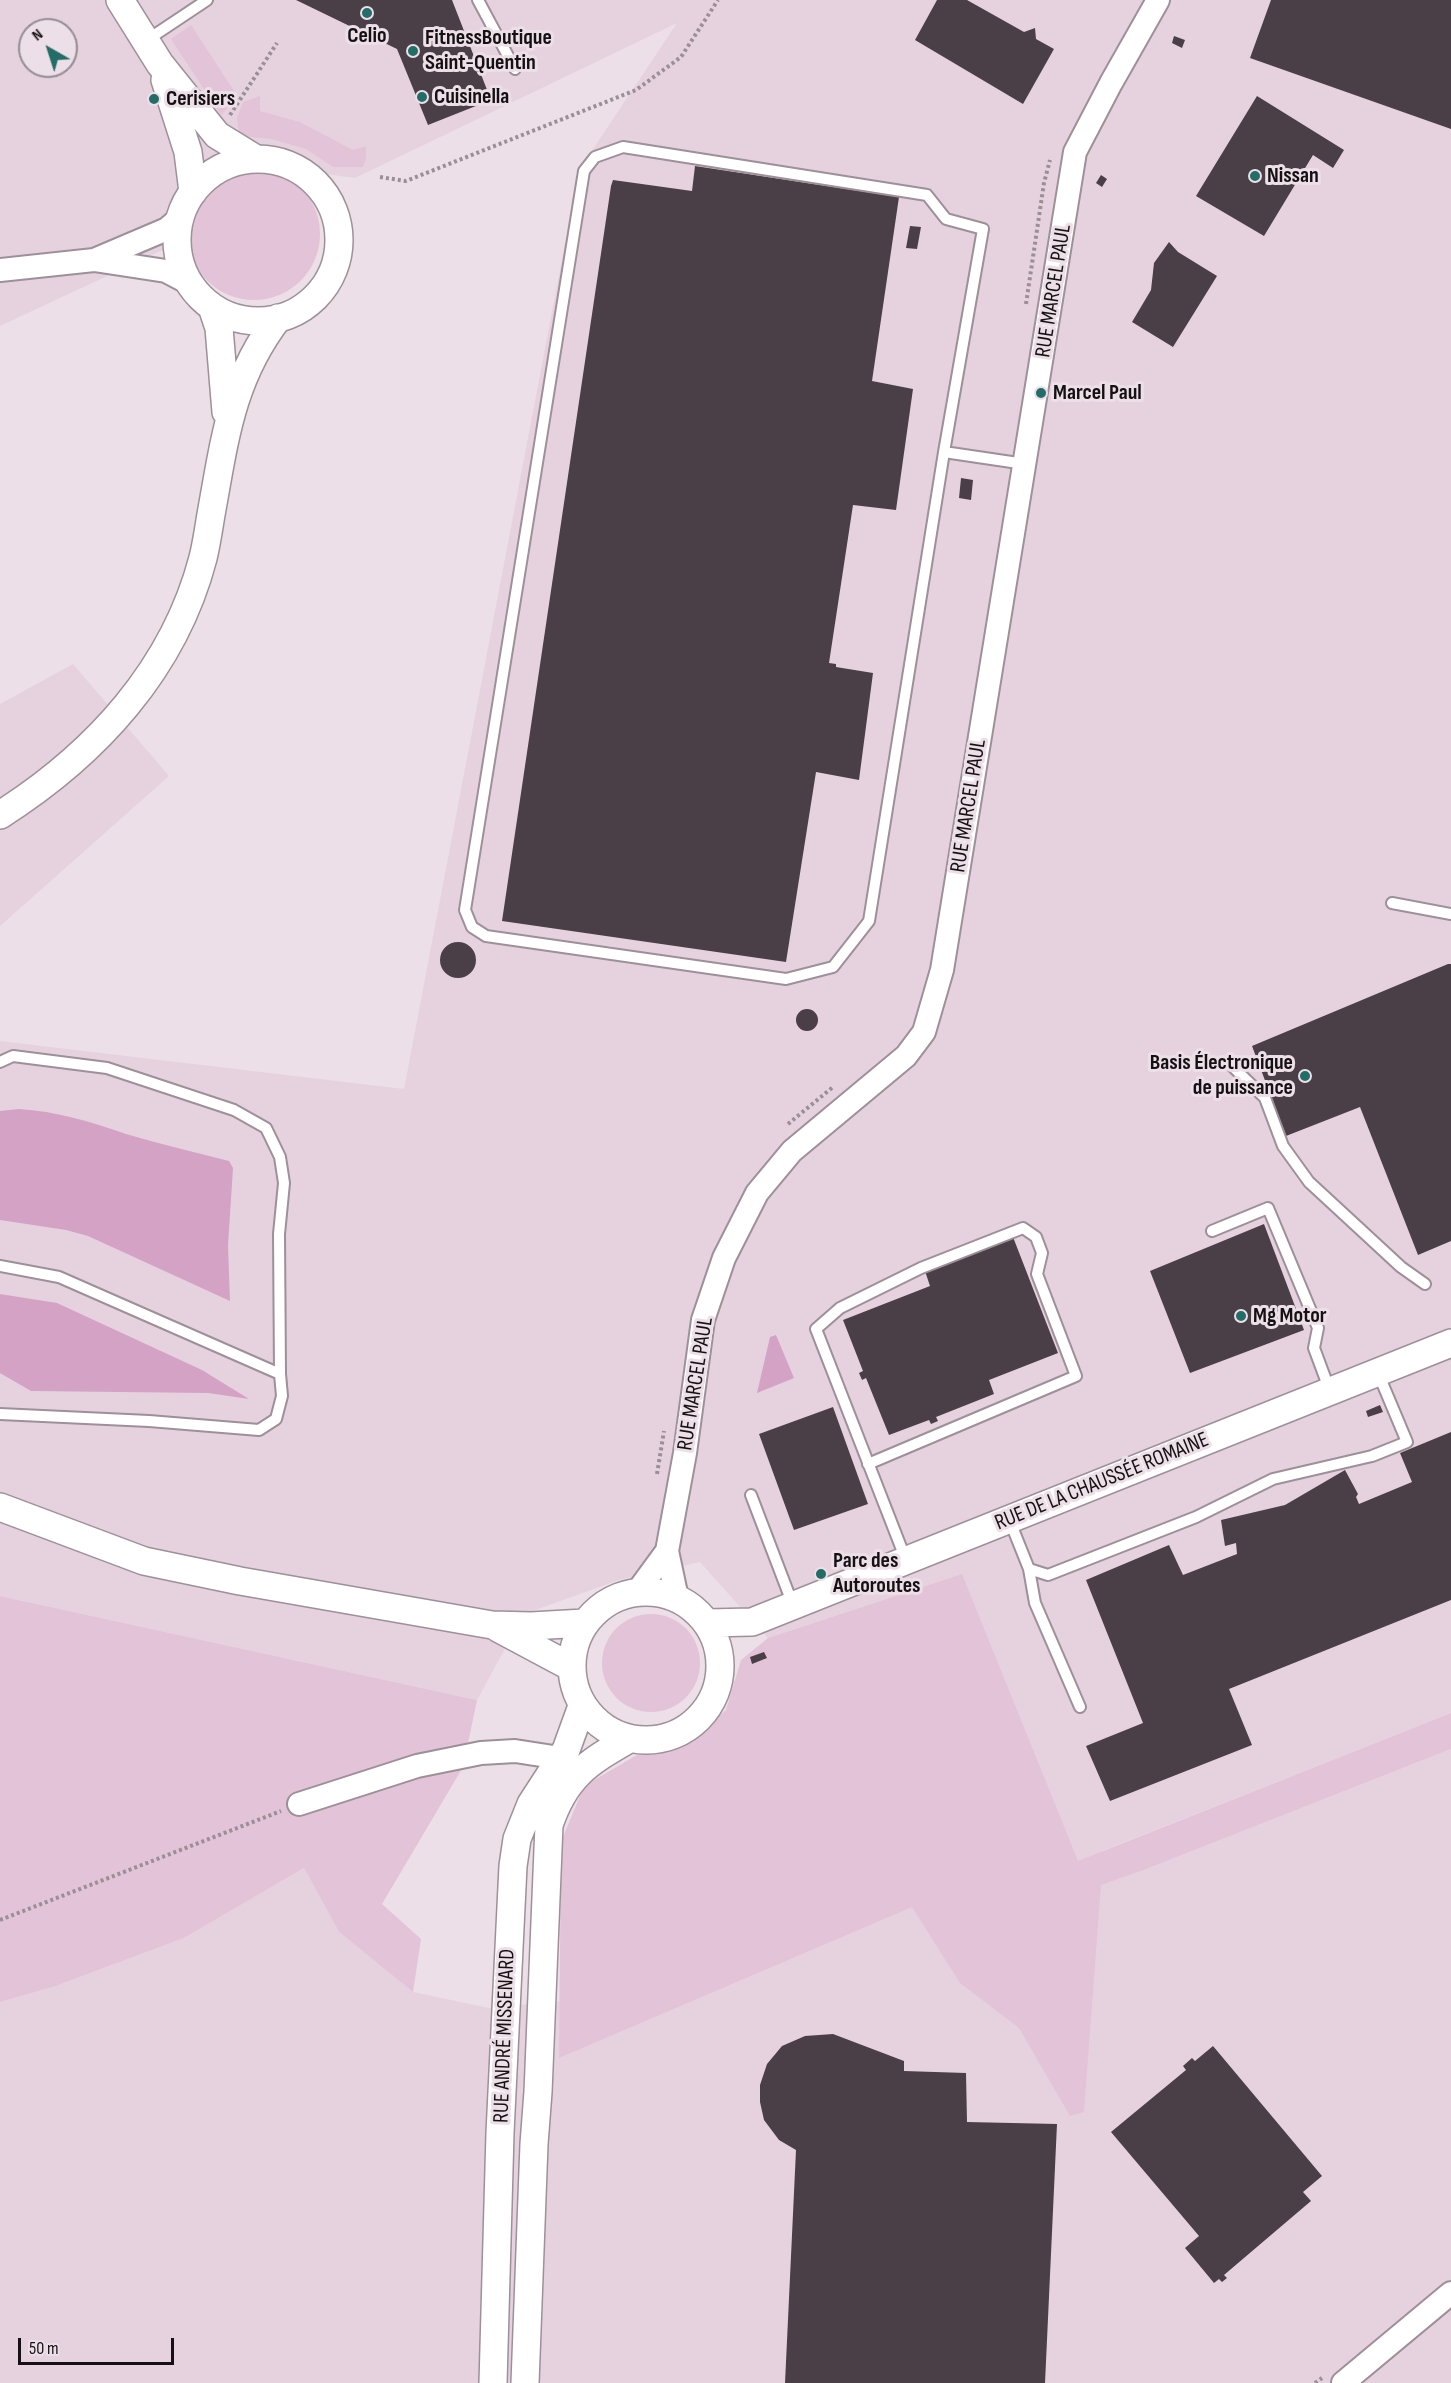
<!DOCTYPE html>
<meta charset="utf-8">
<style>
body{margin:0}
#map{position:relative;width:1451px;height:2383px;overflow:hidden;background:#ecdfe7;font-family:"Sofia Sans Condensed",sans-serif}
canvas{display:block}
.north{position:absolute;left:18px;top:18px;width:60px;height:60px;box-sizing:border-box;background:#ecdfe7;border:2px solid #968c92;border-radius:50%;rotate:321deg;font-size:16px;font-weight:700;line-height:24px;text-align:center;color:#151013}
.north::after{content:'';display:block;margin:auto;width:21px;height:27px;background:#236d68;clip-path:polygon(50% 0,100% 100%,50% 72%,0 100%)}
.scale{position:absolute;left:18px;top:2338px;width:156px;height:27px;box-sizing:border-box;border:3px solid #151013;border-top:0;padding-left:8px;font-size:18px;line-height:21px;white-space:nowrap;color:#151013;-webkit-text-stroke:4px #ecdfe7;paint-order:stroke}
</style>
<div id="map">
<canvas width="1451" height="2383"></canvas>
<div class="north">N</div>
<div class="scale">50 m</div>
</div>
<script>
const g = document.querySelector('canvas').getContext('2d');
g.lineJoin = 'round';
function paint(path, color) { g.fillStyle = color; g.fill(path, 'evenodd'); }
function strokePath(path, color, width, dash) { g.strokeStyle = color; g.lineWidth = width; g.lineCap = dash ? 'butt' : 'round'; g.setLineDash(dash || []); g.stroke(path); }
function label(font, color, halo, rows, align = 'center') {
  g.font = font + ' "Sofia Sans Condensed",sans-serif'; g.lineWidth = 6; g.setLineDash([]); g.textBaseline = 'middle'; g.strokeStyle = halo; g.fillStyle = color; for (const [text, x, y, turn = 0] of rows) {
    g.save(); g.translate(x, y); g.rotate((+turn || 0) * Math.PI / 180); g.textAlign = isNaN(turn) ? turn : align; if (halo) g.strokeText(text, 0, 0); g.fillText(text, 0, 0); g.restore();
  }
}
const built = new Path2D(`
 M0,0H1451V1713L1102,1851L1149,1868L1451,1749V2383H0V2002L53,1987L184,1938L304,1868L339,1932L413,1992L489,2008L572,2000L962,1574L768,1638L700,1562L619,1580L524,1614L477,1700L0,1596V1041L404,1089L579,170L677,23L355,178L211,159L165,249L0,326ZM30,30H66V66H30Z
 M73,664L169,776L0,926V704Z`);
const green = new Path2D(`
 M191,25L238,97L221,115L171,39Z
 M260,96V111L300,122L353,150L366,146V158L363,167H333L306,149L271,139L239,136L237,118L243,102Z
 M188 234a66 66 0 1 1 132 0a66 66 0 1 1-132 0Z
 M962,1574L1078,1861L1451,1713V1749L1149,1868L1101,1885L1084,2112L1070,2116L1019,2028L960,1983L912,1907L559,2058L561,1842L584,1786L637,1755L684,1746L726,1710L741,1660L768,1638Z
 M0,1596L477,1700L463,1767L382,1904L421,1939L413,1992L339,1932L304,1868L184,1938L53,1987L0,2002Z
 M602 1663a49 49 0 1 1 98 0a49 49 0 1 1-98 0Z`);
const water = new Path2D(`
 M19,1109C56,1111 91,1122 126,1134C160,1144 195,1152 229,1161L233,1168L228,1245L230,1301L88,1236L66,1230L0,1220V1111Z
 M0,1294L57,1303L202,1370L249,1399L208,1393L31,1391L0,1373Z
 M776,1335L794,1378L757,1393L770,1337Z`);
const building = new Path2D(`
 M296,0H452L491,100L428,125L397,49Z
 M937,0H967L1024,32L1035,28L1036,39L1054,49L1023,104L915,40Z
 M1271,0H1451V129L1250,58Z
 M1174,36L1185,40L1182,48L1172,43Z
 M1257,96L1344,150L1333,168L1313,155L1264,236L1196,196Z
 M695,166L899,197L872,381L913,389L896,510L853,505L829,663L836,664V667L873,673L859,780L816,772L786,962L502,921L611,186L613,180L692,191Z
 M1101,175L1107,179L1102,187L1096,183Z
 M910,226L921,227L917,249L906,248Z
 M1169,242L1178,252L1217,276L1173,347L1132,322L1151,290L1154,263Z
 M961,478L973,480L971,500L959,498Z
 M440 960a18 18 0 1 1 36 0a18 18 0 1 1-36 0Z
 M1448,964H1451V1241L1418,1255L1360,1107L1286,1136L1252,1046Z
 M796 1020a11 11 0 1 1 22 0a11 11 0 1 1-22 0Z
 M1264,1224L1304,1330L1190,1373L1150,1271Z
 M1013,1237L1058,1353L989,1380L994,1394L936,1417L938,1421L931,1424L929,1420L889,1435L866,1378L862,1380L859,1373L863,1371L843,1320L930,1286L925,1271Z
 M1380,1405L1383,1412L1368,1417L1366,1411Z
 M833,1407L868,1504L794,1530L759,1434Z
 M1451,1432V1600L1229,1689L1252,1745L1110,1801L1086,1746L1143,1723L1086,1580L1169,1545L1183,1575L1237,1554L1236,1543L1225,1546L1221,1520L1285,1505L1345,1470L1358,1494L1356,1497L1359,1504L1412,1482L1400,1453Z
 M764,1652L767,1658L752,1664L750,1657Z
 M833,2034L904,2061V2071L966,2073L967,2122L1057,2124L1045,2383H785L796,2150L779,2140L764,2120L760,2102V2085L767,2064L782,2046L805,2036Z
 M1213,2046L1322,2176L1303,2192L1311,2201L1224,2275L1227,2278L1222,2282L1219,2279L1214,2283L1185,2248L1199,2236L1111,2132L1186,2070L1183,2066L1192,2058L1195,2061Z`);
const path = new Path2D(`
 M230,115L277,43
 M380,177L406,181L636,90L681,57L718,0
 M1026,304L1044,183L1050,160
 M788,1124L833,1087
 M657,1474L664,1431
 M0,1920L281,1811
 M1315,2383L1322,2378`);
const service = new Path2D(`
 M478,0L515,69
 M147,40L207,0
 M623,147L927,195L946,219L983,229L944,452L869,921L833,967L786,979L486,936L472,927L465,910L584,171L595,157Z
 M944,452L1025,464
 M1392,903L1451,914
 M0,1062L13,1056L107,1068L234,1110L266,1128L280,1157L284,1183L279,1234L280,1374
 M1233,1067L1265,1098L1283,1146L1309,1182L1401,1267L1425,1284
 M1212,1231L1268,1208L1318,1328L1314,1348L1330,1391
 M0,1266L59,1277L280,1374L282,1396L276,1419L259,1430L149,1421L0,1414
 M868,1464L1076,1376L1037,1274L1042,1253L1036,1237L1023,1228L921,1268L840,1308L816,1329L906,1560
 M751,1495L793,1605
 M1009,1519L1029,1569L1035,1603L1080,1707
 M1029,1569L1048,1575L1196,1517L1273,1479L1372,1456L1407,1442L1378,1373`);
const minor = new Path2D(`
 M94,260L167,229L180,218
 M0,270L94,260L166,271L187,282
 M637,1592L667,1551
 M677,1598L667,1551L685,1453L703,1320L724,1258L757,1193L792,1151L906,1056L924,1032L942,970L1075,152L1111,83L1158,0
 M299,1804L417,1766L481,1753L515,1751L560,1758
 M1343,2383L1451,2293`);
const tertiary = new Path2D(`
 M120,0L160,64L217,135L256,159
 M165,80L188,152L193,192
 M177 240a81 81 0 1 1 162 0a81 81 0 1 1-162 0Z
 M212,307L219,328L226,412
 M0,815C96,754 174,669 203,558C207,542 209,525 212,509C225,437 232,378 278,318
 M0,1507L144,1561L240,1581L492,1625L531,1626L584,1623
 M572 1666a74 74 0 1 1 148 0a74 74 0 1 1-148 0Z
 M707,1623L752,1622L1451,1343
 M498,1628L571,1667
 M493,2383L500,2133L513,1866L517,1839L531,1804L566,1750L582,1706
 M525,2383L534,2144L538,2092L549,1825C565,1777 587,1763 629,1739`);
const markers = [
 [367,13,6,"#236d68"],
 [413,51,6,"#236d68"],
 [422,97,6,"#236d68"],
 [154,99,6,"#236d68"],
 [1255,176,6,"#236d68"],
 [1041,393,6,"#236d68"],
 [1305,1076,6,"#236d68"],
 [1241,1316,6,"#236d68"],
 [821,1574,6,"#236d68"]
];
const poiNames = [
 ["Celio",367,36,"center"],
 ["FitnessBoutique",425,38],
 ["Saint-Quentin",425,63],
 ["Cuisinella",434,97],
 ["Cerisiers",166,99],
 ["Nissan",1267,176],
 ["Marcel Paul",1053,393],
 ["Basis Électronique",1293,1063,"right"],
 ["de puissance",1293,1088,"right"],
 ["Mg Motor",1253,1316],
 ["Parc des",833,1561],
 ["Autoroutes",833,1586]
];
const streetNames = [
 ["RUE MARCEL PAUL",1054,291,-81],
 ["RUE MARCEL PAUL",969,806,-81],
 ["RUE MARCEL PAUL",696,1384,-81],
 ["RUE DE LA CHAUSSÉE ROMAINE",1102,1482,-22],
 ["RUE ANDRÉ MISSENARD",505,2036,-88]
];
paint(built, '#e6d2df');
paint(green, '#e3c3d8');
paint(water, '#d4a2c4');
paint(building, '#4a3f46');
strokePath(service, '#9d9098', 14);
strokePath(minor, '#9d9098', 26);
strokePath(tertiary, '#9d9098', 30);
strokePath(path, '#998f95', 4, [3, 3]);
strokePath(service, '#fff', 10);
strokePath(minor, '#fff', 22);
strokePath(tertiary, '#fff', 27);
for (const [x, y, r, color] of markers) { const dot = new Path2D(); dot.arc(x, y, r, 0, 2 * Math.PI); g.fillStyle = color; g.fill(dot); strokePath(dot, '#ecdfe7', 2); }
label('bold 22px', '#151013', '#ecdfe7', poiNames, 'left');
label('22px', '#151013', '#ecdfe7', streetNames);
</script>
